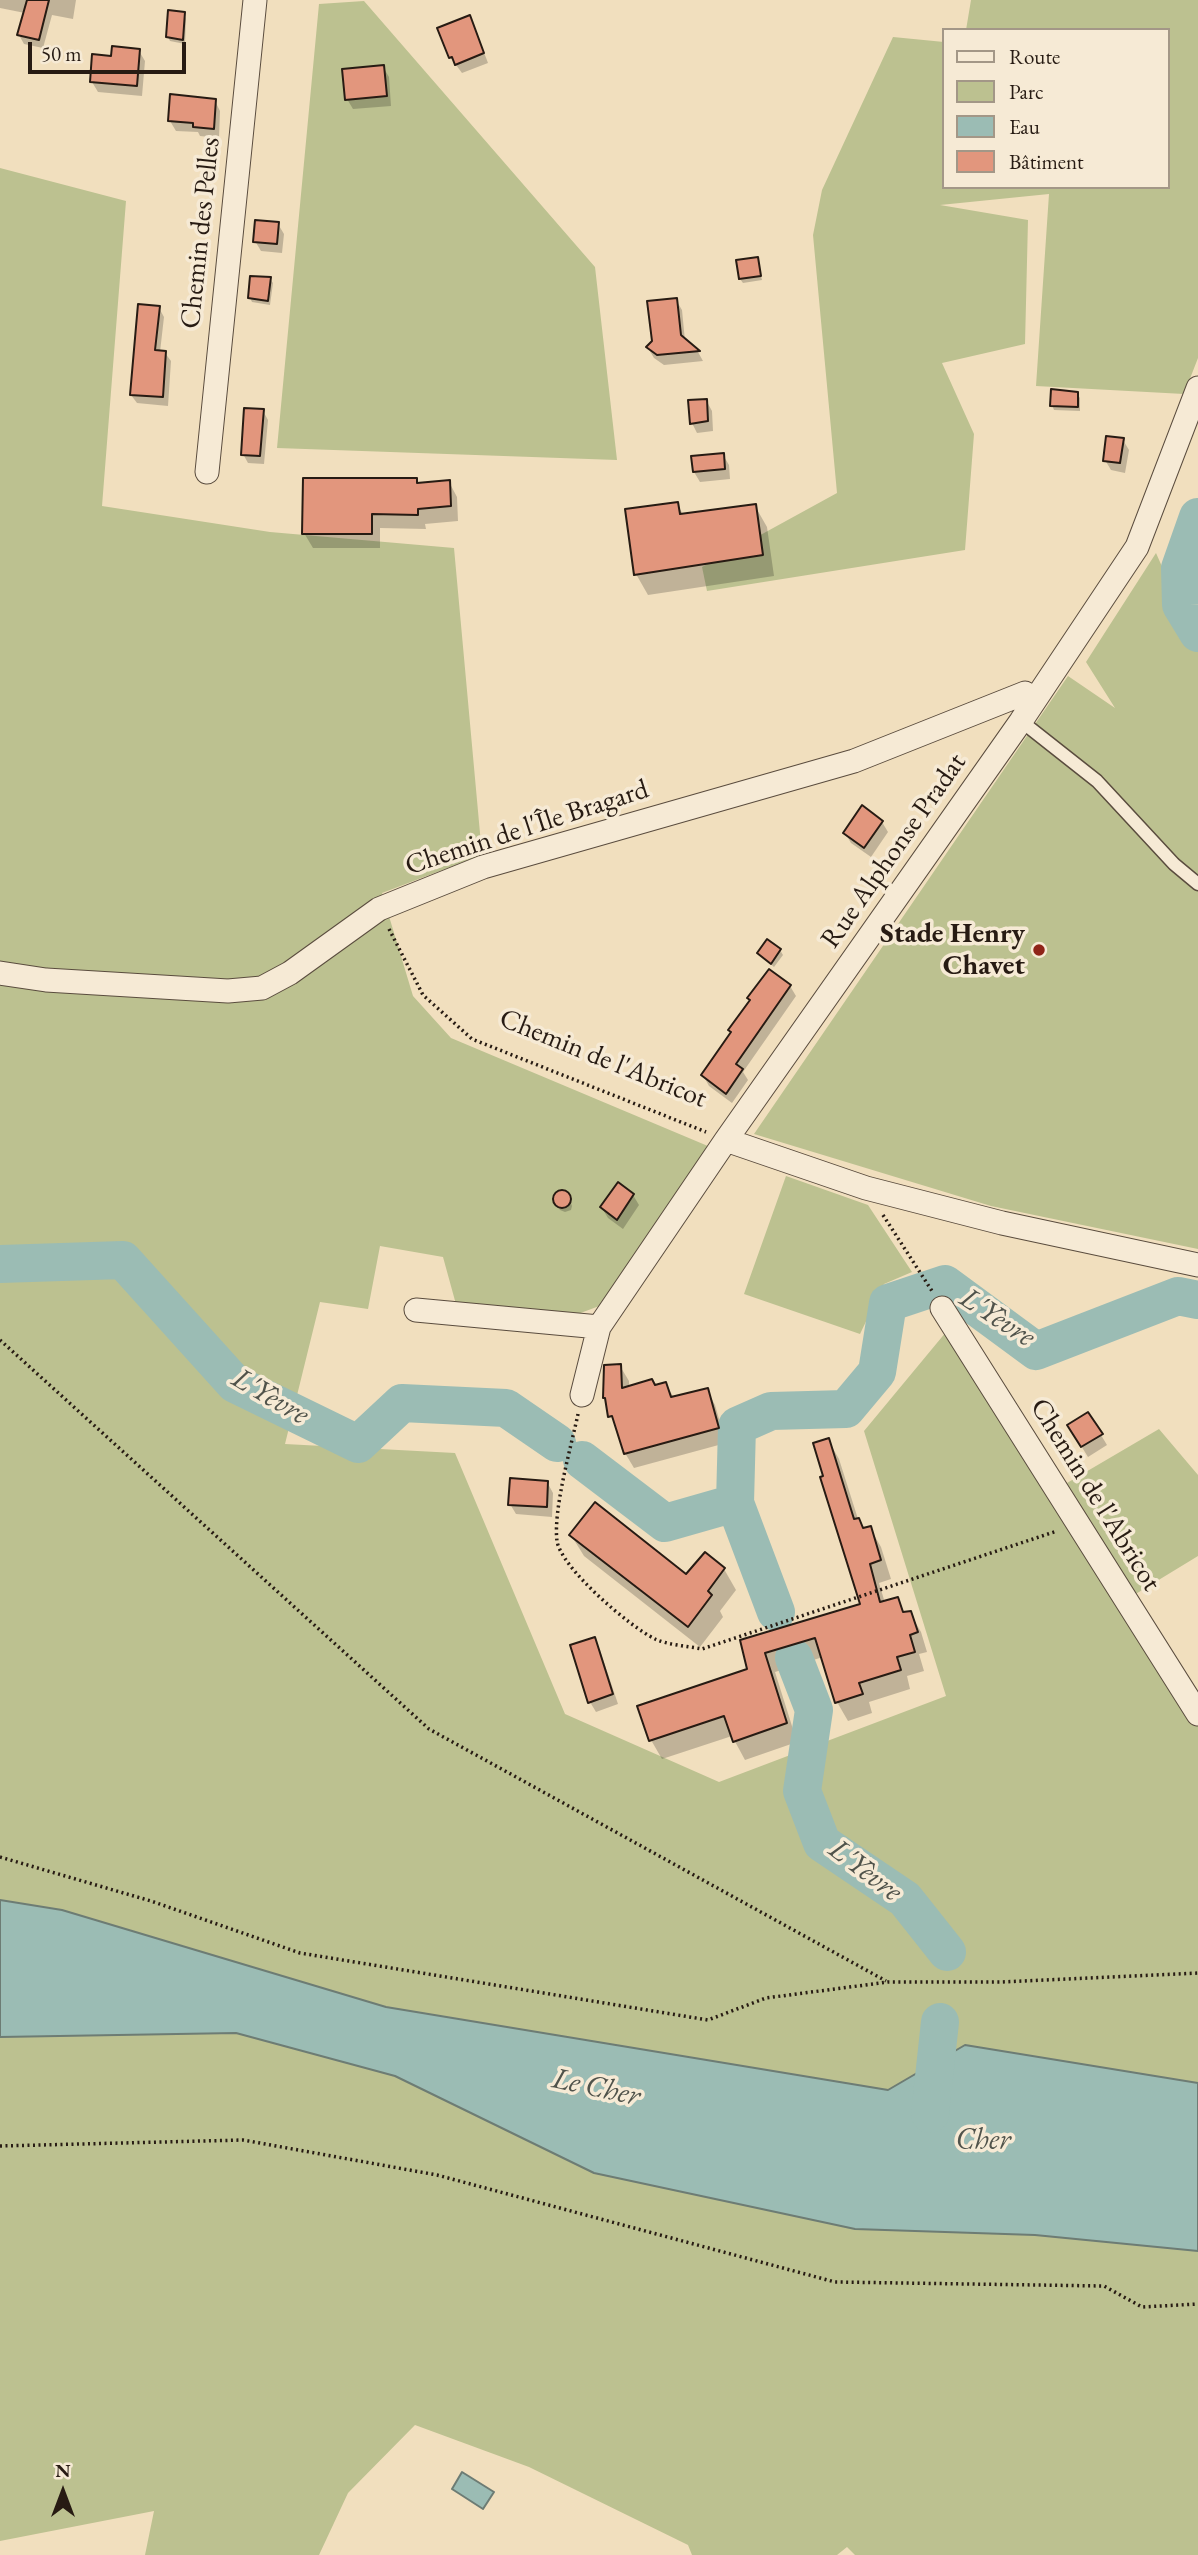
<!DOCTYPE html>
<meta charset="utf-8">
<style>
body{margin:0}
#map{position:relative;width:1198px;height:2555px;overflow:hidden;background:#f1dfbe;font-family:"EB Garamond",serif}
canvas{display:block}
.legend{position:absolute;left:942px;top:28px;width:228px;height:161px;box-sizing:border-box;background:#f6ead5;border:2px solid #a39787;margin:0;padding:9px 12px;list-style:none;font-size:21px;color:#271b13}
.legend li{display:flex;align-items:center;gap:14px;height:35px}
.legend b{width:35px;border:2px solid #a39787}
.north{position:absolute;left:28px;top:2457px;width:70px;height:70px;-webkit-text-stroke:5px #f6ead5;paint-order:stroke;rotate:0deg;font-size:19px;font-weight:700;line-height:28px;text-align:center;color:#271b13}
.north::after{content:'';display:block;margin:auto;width:24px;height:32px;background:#271b13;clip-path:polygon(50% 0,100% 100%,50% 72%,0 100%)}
.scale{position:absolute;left:28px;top:42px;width:158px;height:32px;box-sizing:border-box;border:4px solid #271b13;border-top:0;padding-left:9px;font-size:21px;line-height:24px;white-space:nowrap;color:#271b13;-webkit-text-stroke:5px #f6ead5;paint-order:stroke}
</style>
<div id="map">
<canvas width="1198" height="2555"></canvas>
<ul class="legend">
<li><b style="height:9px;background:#f6ead5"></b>Route</li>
<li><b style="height:19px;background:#bcc190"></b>Parc</li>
<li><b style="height:19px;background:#9bbcb4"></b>Eau</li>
<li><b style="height:19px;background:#e2967d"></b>Bâtiment</li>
</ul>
<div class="north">N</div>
<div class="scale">50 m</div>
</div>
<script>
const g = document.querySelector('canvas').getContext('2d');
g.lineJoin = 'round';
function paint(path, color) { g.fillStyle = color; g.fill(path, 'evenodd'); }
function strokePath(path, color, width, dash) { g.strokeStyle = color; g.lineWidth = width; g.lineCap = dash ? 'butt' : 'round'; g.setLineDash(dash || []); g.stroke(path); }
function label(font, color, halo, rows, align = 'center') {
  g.font = font + ' "EB Garamond",serif'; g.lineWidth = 7; g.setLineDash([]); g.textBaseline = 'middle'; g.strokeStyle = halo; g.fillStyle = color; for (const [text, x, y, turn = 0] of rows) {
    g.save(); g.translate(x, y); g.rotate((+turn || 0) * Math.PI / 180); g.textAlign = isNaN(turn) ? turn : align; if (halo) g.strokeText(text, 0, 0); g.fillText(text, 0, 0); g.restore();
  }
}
const green = new Path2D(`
 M971,0H1198V358L1184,394L1036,386L1049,194L940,205L1028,220L1025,344L942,363L974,434L965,550L707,591L702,567L837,493L813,235L822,190L893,37L944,42V187H1168V30H966Z
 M364,1L595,267L617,460L277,448L319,4Z
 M0,168L126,201L102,506L270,532L454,548L482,855L382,893L413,996L451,1038L715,1149L602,1305L559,1321L457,1308L443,1257L380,1246L368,1309L320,1302L285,1444L455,1453L565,1714L719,1782L946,1696L864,1431L956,1320L1198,1710V2083L965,2045L888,2090L386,2007L62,1910L0,1900Z
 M1156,553L1198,648V1249L991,1206L754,1134L1068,676L1115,708L1086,662Z
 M786,1176L868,1205L912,1272L884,1284L860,1334L744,1294Z
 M1159,1429L1198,1475V1556L1134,1595L1067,1483Z
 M236,2033L395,2076L594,2173L855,2229L1035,2235L1198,2251V2555H855L847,2547L837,2555H692L688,2545L529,2467L415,2425L348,2493L319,2555H145L154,2511L0,2541V2037Z`);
const water = new Path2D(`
 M0,1900L62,1910L386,2007L888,2090L965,2045L1198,2083V2251L1035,2235L855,2229L594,2173L395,2076L236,2033L0,2037Z
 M462,2472L494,2492L483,2509L452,2489Z`);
const shadow = new Path2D(`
 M0,0H76L73,19L52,15L43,48L24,44L19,35L25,13L0,8Z
 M184,14L186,19L185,44L170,41L168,37Z
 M474,26L488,63L462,73L450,57Z
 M139,51L145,61L142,96L98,92L92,82Z
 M383,67L389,77L391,106L353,109L347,99Z
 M215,101L220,111L219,138L200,136L198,132L176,131L170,121Z
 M278,224L284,234L282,253L261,251L255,241Z
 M757,259L762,280L743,283L740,279Z
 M270,279L273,283L270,305L252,302L250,298Z
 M676,300L682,310L685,341L698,352L703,361L664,365L654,358L648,348Z
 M159,308L164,317L160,352L165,353L171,361L168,406L137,403L131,395Z
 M1077,393L1080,398V411L1054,410L1052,405Z
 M706,400L712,411L713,431L697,433L692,423Z
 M263,411L268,420L264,464L248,463L243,454Z
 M1123,440L1129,450L1125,473L1111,470L1105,460Z
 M723,455L729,465L730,479L700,482L694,472L693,458Z
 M416,480L419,485L449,482L457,497L458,521L425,524L426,529L380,528V548H313L304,533Z
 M677,504L684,516L755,506L767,527L774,576L648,595L636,574Z
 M882,822L888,832L871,857L851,843L845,833Z
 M780,950L783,955L774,967L759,954Z
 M790,986L796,996L743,1072L748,1080L732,1103L709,1086L703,1075L732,1034L730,1030Z
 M562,1191L567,1192L572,1206L571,1210L565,1212L560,1210L554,1199L556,1193Z
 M633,1195L639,1205L623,1229L608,1218L602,1208Z
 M620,1366L629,1381V1387L666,1384L674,1398L707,1390L715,1405L726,1443L634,1468L625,1453L605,1398Z
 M1101,1435L1107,1445L1088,1457L1075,1436Z
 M828,1440L839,1459L858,1519L864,1530L870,1528L881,1547L891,1579L879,1583L885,1603L897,1599L905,1614L910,1613L921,1632L927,1652L919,1654L924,1671L907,1676L910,1689L869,1702L872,1713L848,1721L837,1702L823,1657L775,1672L797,1742L745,1760L732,1736L662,1759L651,1740L749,1670L742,1641L863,1605L825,1477Z
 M547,1482L553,1493L552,1517L516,1514L510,1504Z
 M571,1535L686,1576L724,1569L736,1590L720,1611L723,1617L700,1647L584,1556Z
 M594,1639L600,1650L618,1704L596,1712L590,1702Z`);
const river = new Path2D(`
 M1198,517L1180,568L1181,605L1198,633
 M0,1264L123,1260L235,1384L358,1444L402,1403L506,1408L557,1443
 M582,1460L665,1523L735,1503
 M776,1612L735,1503L737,1426L771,1411L846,1409L877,1372L888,1303L945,1284L1036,1351L1178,1296L1198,1300
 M794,1658L814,1710L802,1791L822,1843L905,1899L947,1952
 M930,2114L940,2022`);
const building = new Path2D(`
 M27,0H49L39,40L17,35Z
 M168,10L185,12L183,40L166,37Z
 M470,15L484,53L455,65L452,57L449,58L437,28Z
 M112,46L140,49L137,86L90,82L92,54L111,56Z
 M384,65L387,96L345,100L342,69Z
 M170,94L216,99L214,129L193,127V123L168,121Z
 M255,220L279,222L277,244L253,242Z
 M758,257L761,276L739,279L736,260Z
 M250,276L271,277L268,301L248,298Z
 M677,298L681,335L700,351L657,355L646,347L652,341L647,301Z
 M138,304L160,306L155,350L166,351L163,397L130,395Z
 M1051,389L1078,392V407L1050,406Z
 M707,399L708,421L690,424L688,400Z
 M244,408L264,409L260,456L241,455Z
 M1106,436L1124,438L1120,463L1103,461Z
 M724,453L725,469L693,472L691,456Z
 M303,478H417V483L450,480L451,506L418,509V515L372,514V534H302Z
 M678,502L680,514L756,504L763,555L634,575L625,509Z
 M862,805L883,821L864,848L843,833Z
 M767,939L781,949L771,964L757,953Z
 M769,969L791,985L736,1064L743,1069L726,1094L701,1075L731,1032L728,1030L750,1000L747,998Z
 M618,1182L634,1194L617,1220L600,1207Z
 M553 1199a9 9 0 1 1 18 0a9 9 0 1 1-18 0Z
 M621,1364L622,1388L652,1379L655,1385L666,1382L671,1397L708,1388L719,1428L624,1454L612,1416L608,1417L605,1398H603L604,1365Z
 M1088,1412L1103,1434L1081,1447L1067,1425Z
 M829,1438L854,1519L859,1518L863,1528L871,1526L881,1560L870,1564L880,1602L898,1597L903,1612L911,1611L918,1632L910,1635L915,1652L897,1657L901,1670L859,1683L863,1694L835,1703L815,1638L765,1653L787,1723L733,1742L724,1716L649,1741L637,1706L747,1669L740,1640L860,1604L820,1477L823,1476L813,1443Z
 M510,1478L548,1481L547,1507L508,1505Z
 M595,1502L686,1574L705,1552L725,1568L708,1591L712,1595L688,1627L569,1535Z
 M595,1637L613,1694L588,1703L570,1645Z`);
const path = new Path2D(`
 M389,929L423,995L472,1039L706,1132
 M883,1215L932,1291
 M0,1340L429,1729L886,1981
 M578,1414C571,1447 553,1510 557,1541C561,1568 630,1627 655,1639C668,1645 687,1646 702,1649L1057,1531
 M0,1857L151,1901L300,1953L708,2020L766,1998L888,1982H1001L1198,1973
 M0,2146L243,2140L437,2175L835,2282L1104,2286L1142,2307L1198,2304`);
const lane = new Path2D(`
 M1021,721L1097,781L1174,864L1198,884`);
const street = new Path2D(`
 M207,472L255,0
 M0,973L46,980L228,991L262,988L290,973L379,909L483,867L854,761L1025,693L1035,700
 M726,1140L866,1188L1002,1223L1198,1265
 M942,1308L1198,1714
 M416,1310L599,1327
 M582,1395L599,1327L726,1140L1021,721L1137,547L1198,388`);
const markers = [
 [1039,950,7,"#8f2418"]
];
const streetNames = [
 ["Chemin des Pelles",201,233,-84],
 ["Chemin de l'Île Bragard",527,828,-18],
 ["Rue Alphonse Pradat",894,851,-55],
 ["Chemin de l'Abricot",603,1059,22],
 ["Chemin de l'Abricot",1095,1495,58]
];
const poiNames = [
 ["Stade Henry",1025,934],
 ["Chavet",1025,966]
];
const waterNames = [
 ["L'Yèvre",997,1318,33],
 ["L'Yèvre",270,1397,30],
 ["L'Yèvre",865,1871,37],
 ["Le Cher",596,2088,12],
 ["Cher",983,2141]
];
paint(green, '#bcc190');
paint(water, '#9bbcb4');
strokePath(water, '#6d7c74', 2);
paint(shadow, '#0003');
strokePath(river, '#9bbcb4', 38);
paint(building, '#e2967d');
strokePath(building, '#271b13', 2);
strokePath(lane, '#5a4c3e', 15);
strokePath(street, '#5a4c3e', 25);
strokePath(path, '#271b13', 3.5, [2, 3.5]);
strokePath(lane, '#f6ead5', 12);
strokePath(street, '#f6ead5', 23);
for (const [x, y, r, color] of markers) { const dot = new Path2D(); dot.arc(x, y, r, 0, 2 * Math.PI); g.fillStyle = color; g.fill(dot); strokePath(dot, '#f6ead5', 2.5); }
label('28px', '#271b13', '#f6ead5', streetNames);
label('bold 28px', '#271b13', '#f6ead5', poiNames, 'right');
label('italic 30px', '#50534b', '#f6ead5', waterNames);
</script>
